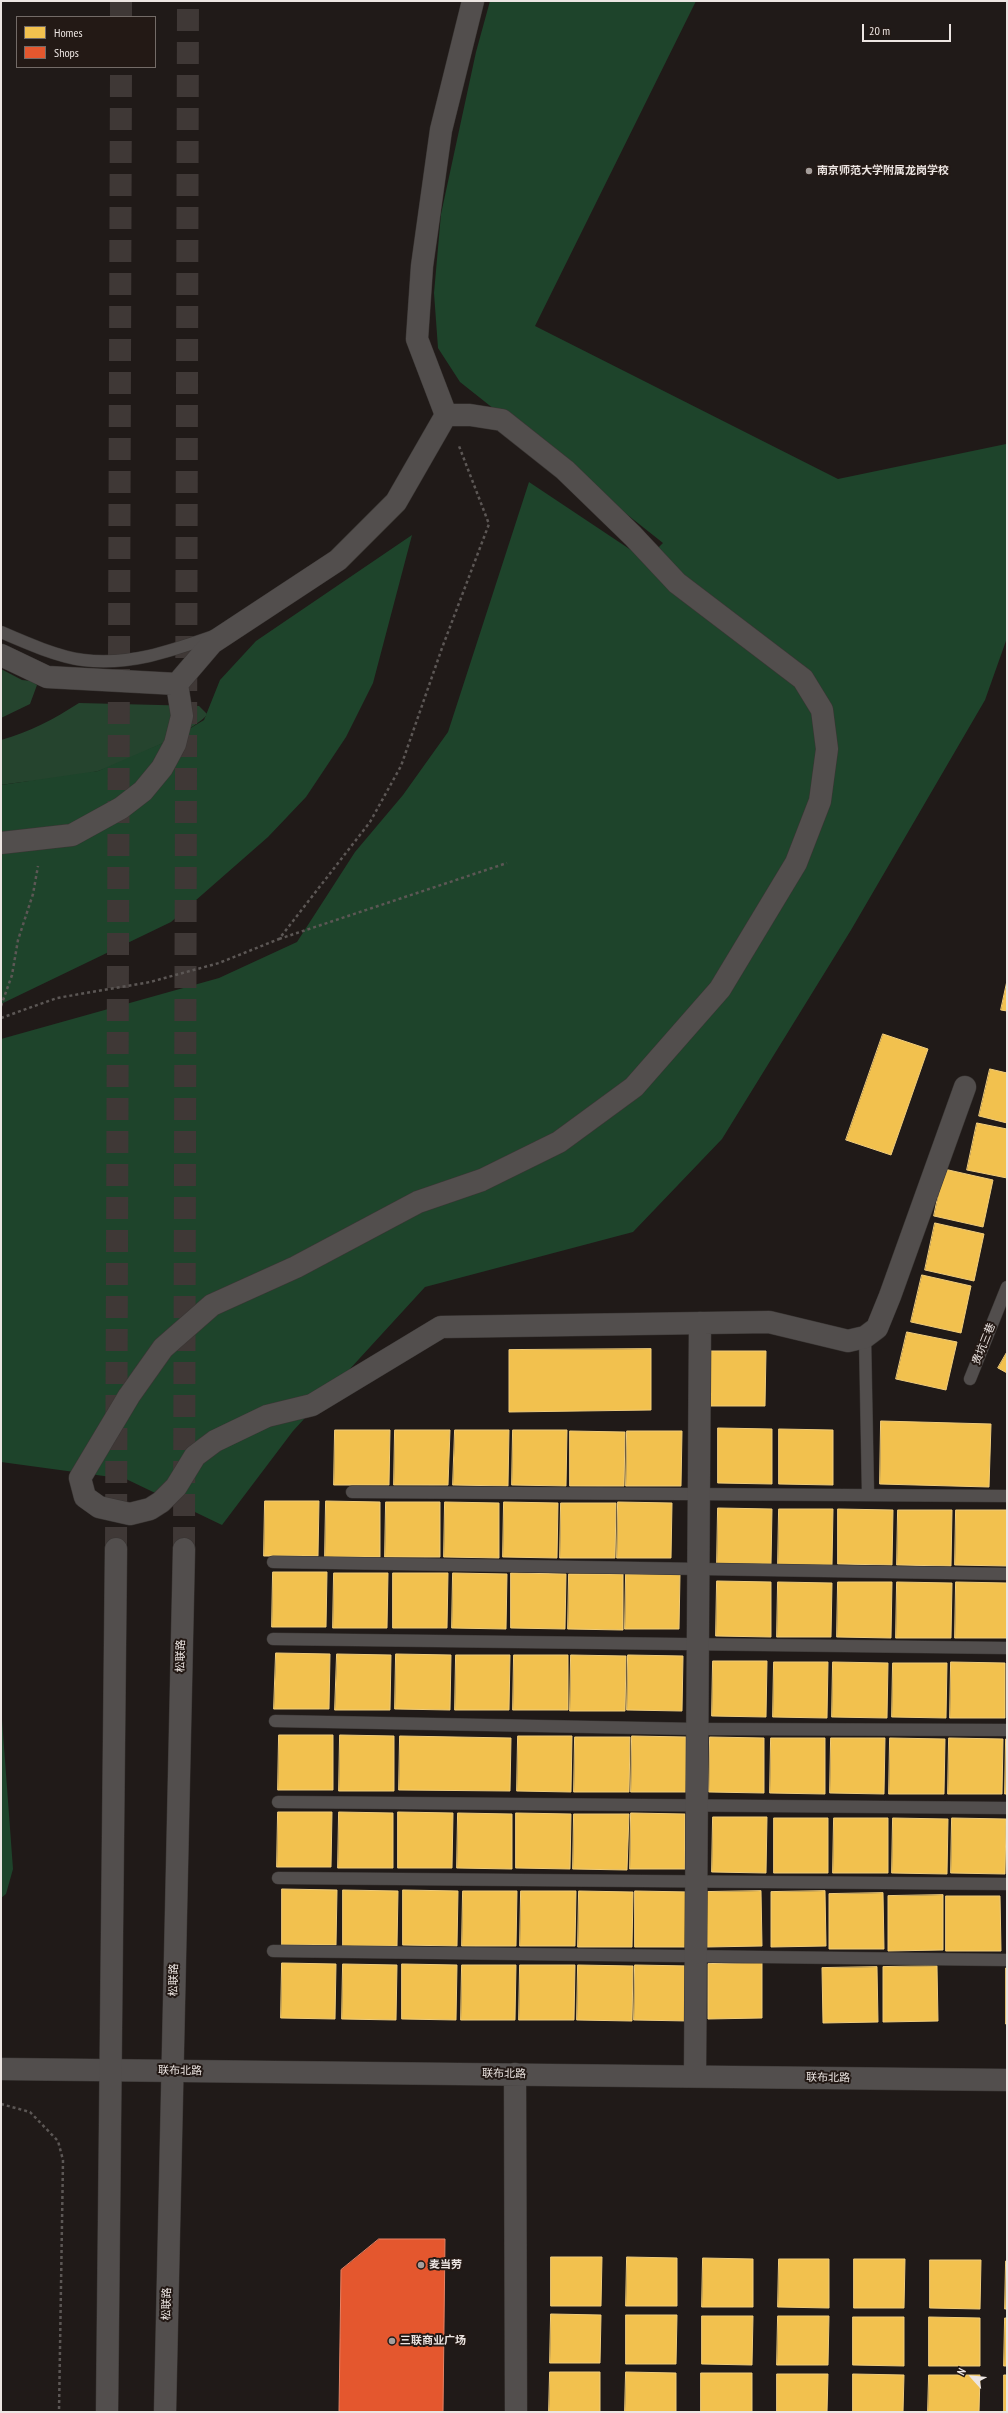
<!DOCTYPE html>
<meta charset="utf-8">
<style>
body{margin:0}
#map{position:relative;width:1008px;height:2413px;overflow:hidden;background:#201a18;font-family:"PT Sans Narrow",sans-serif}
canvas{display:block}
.frame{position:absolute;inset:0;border:2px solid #ece5e2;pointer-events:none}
.legend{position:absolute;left:16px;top:16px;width:140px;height:52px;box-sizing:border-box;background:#231915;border:1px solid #736b67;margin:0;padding:5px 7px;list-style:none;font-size:12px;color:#ece5e2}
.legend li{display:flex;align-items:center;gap:8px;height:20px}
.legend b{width:20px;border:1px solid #736b67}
.north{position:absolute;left:952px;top:2357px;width:40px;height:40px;-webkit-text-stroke:3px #231915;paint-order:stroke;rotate:297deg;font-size:11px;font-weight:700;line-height:16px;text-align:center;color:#ece5e2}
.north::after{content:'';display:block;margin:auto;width:14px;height:18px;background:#ece5e2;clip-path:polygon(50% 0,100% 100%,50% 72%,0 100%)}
.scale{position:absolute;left:862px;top:24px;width:89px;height:18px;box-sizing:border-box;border:2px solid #ece5e2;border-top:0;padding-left:5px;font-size:12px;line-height:14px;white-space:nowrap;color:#ece5e2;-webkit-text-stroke:3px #231915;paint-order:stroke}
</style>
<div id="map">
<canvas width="1008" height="2413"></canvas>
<div class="frame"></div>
<ul class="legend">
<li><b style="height:11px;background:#f2c14e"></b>Homes</li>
<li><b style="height:11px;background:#e4572e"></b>Shops</li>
</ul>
<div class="north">N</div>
<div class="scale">20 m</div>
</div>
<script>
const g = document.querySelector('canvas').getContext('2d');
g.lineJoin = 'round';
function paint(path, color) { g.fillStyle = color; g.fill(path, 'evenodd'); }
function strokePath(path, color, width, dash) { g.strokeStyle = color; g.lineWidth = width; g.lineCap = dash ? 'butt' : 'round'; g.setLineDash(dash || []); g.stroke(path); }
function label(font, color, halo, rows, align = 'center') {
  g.font = font + ' "PT Sans Narrow","Noto Sans SC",sans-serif'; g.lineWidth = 4; g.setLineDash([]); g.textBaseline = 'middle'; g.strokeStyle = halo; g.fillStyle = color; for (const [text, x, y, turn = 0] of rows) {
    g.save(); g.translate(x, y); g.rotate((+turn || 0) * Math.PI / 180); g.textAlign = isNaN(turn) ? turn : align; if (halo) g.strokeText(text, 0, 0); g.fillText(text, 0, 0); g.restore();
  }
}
const green = new Path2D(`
 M1,669L22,680L32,681L37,685L30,704L1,718Z
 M79,703L199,706L207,714C201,728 116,766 98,771C67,779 32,780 1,785V740C30,732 54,719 79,703Z`);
const forest = new Path2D(`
 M490,1H696L535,326L838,479L1006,444L1007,638L985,700L851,930L722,1139L633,1232L425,1287L293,1431L222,1525L126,1479L1,1462V1039L219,978L297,942L355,852L403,795L448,732L529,482L646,560L663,543L460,382L438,348L434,293L441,214L476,52Z
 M412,535L373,683L346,737L306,797L268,837L171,922L1,1004V785L98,771L174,738L204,720L220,680L256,641Z
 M1,1706L13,1869L6,1894L1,1898Z`);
const homes = new Path2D(`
 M1007,981V1011L1001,1010Z
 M883,1034L928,1049L891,1155L846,1140Z
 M990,1069L1007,1073V1123L979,1116Z
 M977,1123L1007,1129V1178L967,1170Z
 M944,1169L993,1180L983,1227L934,1216Z
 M935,1223L984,1234L974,1281L925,1270Z
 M922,1275L971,1286L961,1333L911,1322Z
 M907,1332L957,1342L946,1390L896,1379Z
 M651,1349V1410L509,1412V1350Z
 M711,1351H766L765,1406H710Z
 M1007,1352V1373L998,1368Z
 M881,1421L991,1424L989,1487L880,1484Z
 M718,1428L772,1429V1484L718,1483Z
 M779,1429L833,1430V1485L779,1484Z
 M335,1430H390L389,1485H334Z
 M395,1430H450L448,1485H394Z
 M455,1430H509L508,1486L453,1485Z
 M513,1430H567L566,1486L512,1485Z
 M570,1431L625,1432L624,1486H570Z
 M627,1431H682L681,1486H626Z
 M265,1501H319L318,1556H264Z
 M326,1501L380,1502V1557H325Z
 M386,1502H440V1557H385Z
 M445,1502L499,1503V1558L444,1557Z
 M504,1502L558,1503L557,1558L503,1557Z
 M618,1502L672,1503L671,1558H617Z
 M561,1503H616L615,1558H560Z
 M718,1508L772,1509L771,1564H717Z
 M779,1509H833L832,1565H778Z
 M838,1509L893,1510L892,1565L838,1564Z
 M898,1510H952L951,1566L897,1565Z
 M956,1510H1007V1566L955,1565Z
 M273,1572H327L326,1627H272Z
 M334,1573H388L387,1628H333Z
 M393,1573H448L447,1628H393Z
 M453,1573L507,1574L506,1629L452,1628Z
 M511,1573L566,1574L565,1629L511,1628Z
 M569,1574H623V1630L568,1629Z
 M626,1574H680L679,1629H625Z
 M717,1581L771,1582V1637L716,1636Z
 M778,1582L832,1583L831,1637H777Z
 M838,1582H892L891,1638L837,1637Z
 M897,1582L952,1583L951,1638H896Z
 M956,1582L1007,1583V1638H955Z
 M276,1653L330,1654L329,1709H274Z
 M337,1654L391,1655L390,1710H335Z
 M396,1654L451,1655L450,1710L395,1709Z
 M456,1655H510L509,1710H455Z
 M514,1655H568V1710H513Z
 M571,1655L626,1656L625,1711H570Z
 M628,1655L683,1656L682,1711L627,1710Z
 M713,1661H767L766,1717L712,1716Z
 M774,1662H828L827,1718L773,1717Z
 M833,1662L888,1663L887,1718L832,1717Z
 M951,1662L1005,1663V1718H950Z
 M893,1663H947L946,1718L892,1717Z
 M279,1735H333V1790H278Z
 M340,1735L394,1736V1791H339Z
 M400,1736L511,1738L510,1791L399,1790Z
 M518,1736H572L571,1792L517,1791Z
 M632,1736L686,1737V1792H631Z
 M575,1737H630L629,1792H574Z
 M710,1737L764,1738V1793L709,1792Z
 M771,1738H825V1794L770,1793Z
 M831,1738H885L884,1794L830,1793Z
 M890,1738L945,1739L944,1794H889Z
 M949,1738L1003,1739L1002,1794H948Z
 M1006,1739H1007V1794H1005Z
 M278,1812H332L331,1867H277Z
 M339,1812L393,1813V1868H338Z
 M398,1812L453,1813L452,1868H398Z
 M458,1813L512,1814V1869L457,1868Z
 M516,1813L571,1814L570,1869L516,1868Z
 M631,1813L685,1814V1869H630Z
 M574,1814H629L627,1870L573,1869Z
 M713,1817H767L766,1873L712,1872Z
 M774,1818H828V1873H774Z
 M834,1818H888V1873H833Z
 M893,1818L948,1819L947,1874L892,1873Z
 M952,1818L1006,1819L1005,1874L951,1873Z
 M282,1889L337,1890L336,1945H282Z
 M343,1890L398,1891L397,1946H343Z
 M403,1890L458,1891L457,1946L403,1945Z
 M463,1891H517L516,1946H462Z
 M521,1891H576L575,1946H520Z
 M579,1891L633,1892L632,1947H578Z
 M635,1891L690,1892L689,1947H635Z
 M761,1891L762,1946L707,1947L706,1892Z
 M825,1891L826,1946L771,1947V1892Z
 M883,1893L884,1949H829V1894Z
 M943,1895V1950L888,1951V1896Z
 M946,1896H1000L1001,1951H946Z
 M282,1963L336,1964L335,2019L281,2018Z
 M762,1963V2018L708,2019V1964Z
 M343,1964L397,1965L396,2020L342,2019Z
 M402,1964L457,1965L456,2020L402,2019Z
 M462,1965H516L515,2020H461Z
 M520,1965H575L574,2020H519Z
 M578,1965L633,1966L632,2021L577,2020Z
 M635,1965L689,1966V2021L634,2020Z
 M937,1966L938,2021L883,2022V1967Z
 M877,1967L878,2022L823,2023L822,1968Z
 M1006,1968H1007V2024H1006Z
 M551,2257H602L601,2306H551Z
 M627,2257L677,2258V2306H626Z
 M703,2258L753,2259V2307H702Z
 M779,2259H829V2308L778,2307Z
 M854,2259H905L904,2308H854Z
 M930,2260H981L980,2309L930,2308Z
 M1006,2261H1007V2309H1005Z
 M551,2314L601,2315L600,2363H550Z
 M626,2315H677L676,2364H626Z
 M702,2316H753L752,2365L702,2364Z
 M778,2316H829L828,2365H777Z
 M853,2317H904V2366L853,2365Z
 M929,2317L980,2318V2366H929Z
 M1005,2318H1007V2366H1004Z
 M550,2372H600V2412H549Z
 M626,2372L676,2373V2412H625Z
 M701,2373H752V2412H701Z
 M777,2374H828L827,2412H777Z
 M853,2374L904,2375L903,2412H853Z
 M929,2375H980L979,2412H928Z
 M1004,2375H1007V2412H1004Z`);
const shops = new Path2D(`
 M379,2239H445L443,2412H339L341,2270Z`);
const secondaryTunnel = new Path2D(`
 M121,17V1
 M116,1549L121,67
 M184,1549L188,1`);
const path = new Path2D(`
 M279,939L507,863
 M1,1006L12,975L18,940L33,894L38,866
 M1,1018L57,998L150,982L219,963L279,939L370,822L401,766L442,648L489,524L459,446
 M1,2104L30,2112L58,2141L63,2160L59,2412`);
const lane = new Path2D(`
 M1,632C24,642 58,657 83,660C129,666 171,651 214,636
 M865,1337L868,1494
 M970,1379L1007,1287
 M352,1492L1007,1496
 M273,1562L1007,1574
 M273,1639L1007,1648
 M275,1721L697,1729L1007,1730
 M278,1802L1007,1808
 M278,1878L1007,1884
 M273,1951L1007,1960`);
const street = new Path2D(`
 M446,415H470L502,420L565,470L633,536L677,583L803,679L822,710L827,749L820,801L796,863L720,989L634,1087L559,1142L482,1180L418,1202L296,1267L212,1305L163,1348L129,1396L80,1478L85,1497L99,1507L130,1514L150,1509L161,1502L176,1487L195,1456L215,1441L267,1416L312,1405L441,1327L769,1322L848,1341L865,1337L877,1328L890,1296L965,1087
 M1,655L47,677L177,684
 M1,843L72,835L121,808L143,791L162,768L175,744L182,716L177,684L212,643L338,560L396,502L446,415L417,339L422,266L441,130L473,1
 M1,2069L1007,2080
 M515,2074L516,2412
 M695,2076L700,1323`);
const secondary = new Path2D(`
 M107,2412L116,1549
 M165,2412L184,1549`);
const markers = [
 [809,171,4,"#a59e9b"],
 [421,2265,4,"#a59e9b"],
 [392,2341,4,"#a59e9b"]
];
const poiNames = [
 ["南京师范大学附属龙岗学校",817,171],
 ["麦当劳",429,2265],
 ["三联商业广场",400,2341]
];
const streetNames = [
 ["贵坑三巷",984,1344,-68],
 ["松联路",181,1656,-89],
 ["松联路",174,1980,-89],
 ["联布北路",180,2071,1],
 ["联布北路",504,2074,1],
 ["联布北路",828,2078,1],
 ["松联路",167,2304,-89]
];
paint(green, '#25442e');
paint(forest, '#1e442b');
paint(homes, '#f2c14e');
strokePath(homes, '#f0cc7a', 1);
paint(shops, '#e4572e');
strokePath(shops, '#e68264', 1);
strokePath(secondaryTunnel, '#3f3836', 22, [22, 11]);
strokePath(lane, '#3a3634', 13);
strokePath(street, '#3a3634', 23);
strokePath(secondary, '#3a3634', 23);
strokePath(path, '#5c5755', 2.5, [3, 3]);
strokePath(lane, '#524e4d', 12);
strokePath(street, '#524e4d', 22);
strokePath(secondary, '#524e4d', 22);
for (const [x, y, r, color] of markers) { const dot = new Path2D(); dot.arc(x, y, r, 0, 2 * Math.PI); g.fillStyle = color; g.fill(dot); strokePath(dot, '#231915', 1.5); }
label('bold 11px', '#ece5e2', '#231915', poiNames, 'left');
label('11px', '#ece5e2', '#231915', streetNames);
</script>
